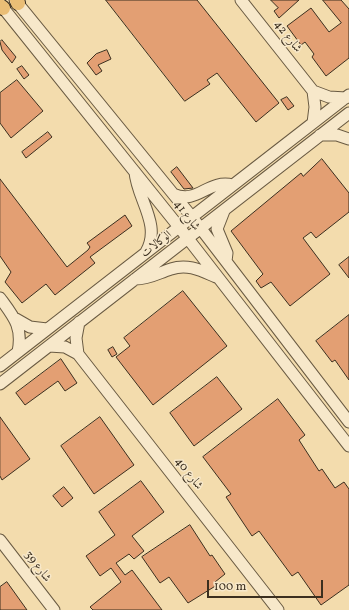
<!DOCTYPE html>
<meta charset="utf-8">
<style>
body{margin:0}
#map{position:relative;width:349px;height:610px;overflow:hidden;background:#f3dcad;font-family:Vollkorn,serif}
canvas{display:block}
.scale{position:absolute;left:207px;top:580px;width:116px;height:18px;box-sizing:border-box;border:2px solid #3b2f1f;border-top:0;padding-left:5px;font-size:12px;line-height:14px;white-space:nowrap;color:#3b2f1f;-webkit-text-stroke:3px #f7e8ca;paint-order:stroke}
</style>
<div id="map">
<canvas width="349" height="610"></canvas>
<div class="scale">100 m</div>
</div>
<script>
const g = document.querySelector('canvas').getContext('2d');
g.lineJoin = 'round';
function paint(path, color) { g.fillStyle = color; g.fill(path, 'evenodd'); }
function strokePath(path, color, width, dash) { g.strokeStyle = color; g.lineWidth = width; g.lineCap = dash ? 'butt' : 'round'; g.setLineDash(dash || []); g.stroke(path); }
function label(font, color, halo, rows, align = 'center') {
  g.font = font + ' Vollkorn,Amiri,serif'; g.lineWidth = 3; g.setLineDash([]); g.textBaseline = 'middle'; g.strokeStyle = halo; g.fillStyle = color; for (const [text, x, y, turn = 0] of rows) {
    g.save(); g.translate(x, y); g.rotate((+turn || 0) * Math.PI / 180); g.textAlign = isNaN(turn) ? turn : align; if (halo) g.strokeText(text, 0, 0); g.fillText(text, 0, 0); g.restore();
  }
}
const building = new Path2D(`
 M106,0H197L279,103L256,122L217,73L207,80L210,84L185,101Z
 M271,0H299L279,18L274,11L278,8Z
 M323,0H341L349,9V58L326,76L312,57L314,54L305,42L301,45L287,26L311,8L329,32L341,23Z
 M2,40L16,57L12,63L2,50L0,42Z
 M107,50L111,59L98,65L102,71L96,75L87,63L96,54Z
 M22,66L29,75L24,79L17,69Z
 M17,80L43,111L11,138L0,123V93Z
 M287,97L294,106L288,110L281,100Z
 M48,132L52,137L26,158L22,152Z
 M322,159L349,193V212L316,238L311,232L303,238L330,274L290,306L271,282L261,288L256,281L263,274L231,231L301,173L303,176Z
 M177,167L193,188L184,189L171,172Z
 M0,179L67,267L88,250L90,247L87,243L125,215L132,226L90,257L95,263L55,295L46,284L22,303L5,282L11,272L0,256Z
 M349,257V278L339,265Z
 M183,291L227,346L153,405L116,357L130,346L124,338Z
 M349,315V380L335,360L332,362L316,341Z
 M113,347L117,354L112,357L108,350Z
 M61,359L77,383L65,391L58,381L25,405L16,393Z
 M217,377L242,409L194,446L170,413Z
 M278,399L305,435L299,440L319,471L322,469L335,488L344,482L349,489V585L321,605L298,572L292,576L259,531L252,536L226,497L231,494L203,457Z
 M0,417L30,459L2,480L0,476Z
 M100,417L134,465L94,494L61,446Z
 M141,481L164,512L132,536L144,551L134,559L129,554L116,563L125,575L132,570L162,610H93L90,607L121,582L111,568L100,576L86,556L115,535L99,512Z
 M64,487L73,498L62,507L53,496Z
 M190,525L210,556L212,555L225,574L215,582L217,585L188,603L169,577L160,583L142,557Z
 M7,582L27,610H0V587Z`);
const minor = new Path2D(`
 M15,0L192,217L349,422
 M241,0L313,91L329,97L346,98
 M0,4L179,227L349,446
 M313,91L315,107L313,123
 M320,135H337L349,139
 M135,172C137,199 162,225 146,252
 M173,194C198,205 207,179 233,185
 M224,211L217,229L227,253L226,261
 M135,279C150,279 158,273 171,269C188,263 202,271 216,277
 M0,298C14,317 23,327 18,352
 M16,319L30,327L47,329
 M49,346L65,347L78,354L278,610
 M78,354L76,338L79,322
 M0,366L349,95
 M0,384L349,113
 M0,540L54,610`);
const major = new Path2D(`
 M17,0L18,3
 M0,6L3,8`);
const streetNames = [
 ["شارع 42",287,37,52],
 ["شارع 41",186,216,52],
 ["الوكالات",157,245,-38],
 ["شارع 40",188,474,52],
 ["شارع 39",37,567,53]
];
paint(building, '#e39f73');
strokePath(building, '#3b2f1f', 1);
strokePath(minor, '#695a42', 13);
strokePath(major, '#3b2f1f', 16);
strokePath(minor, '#f7e8ca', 11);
strokePath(major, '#eabe76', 14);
label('12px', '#3b2f1f', '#f7e8ca', streetNames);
</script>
